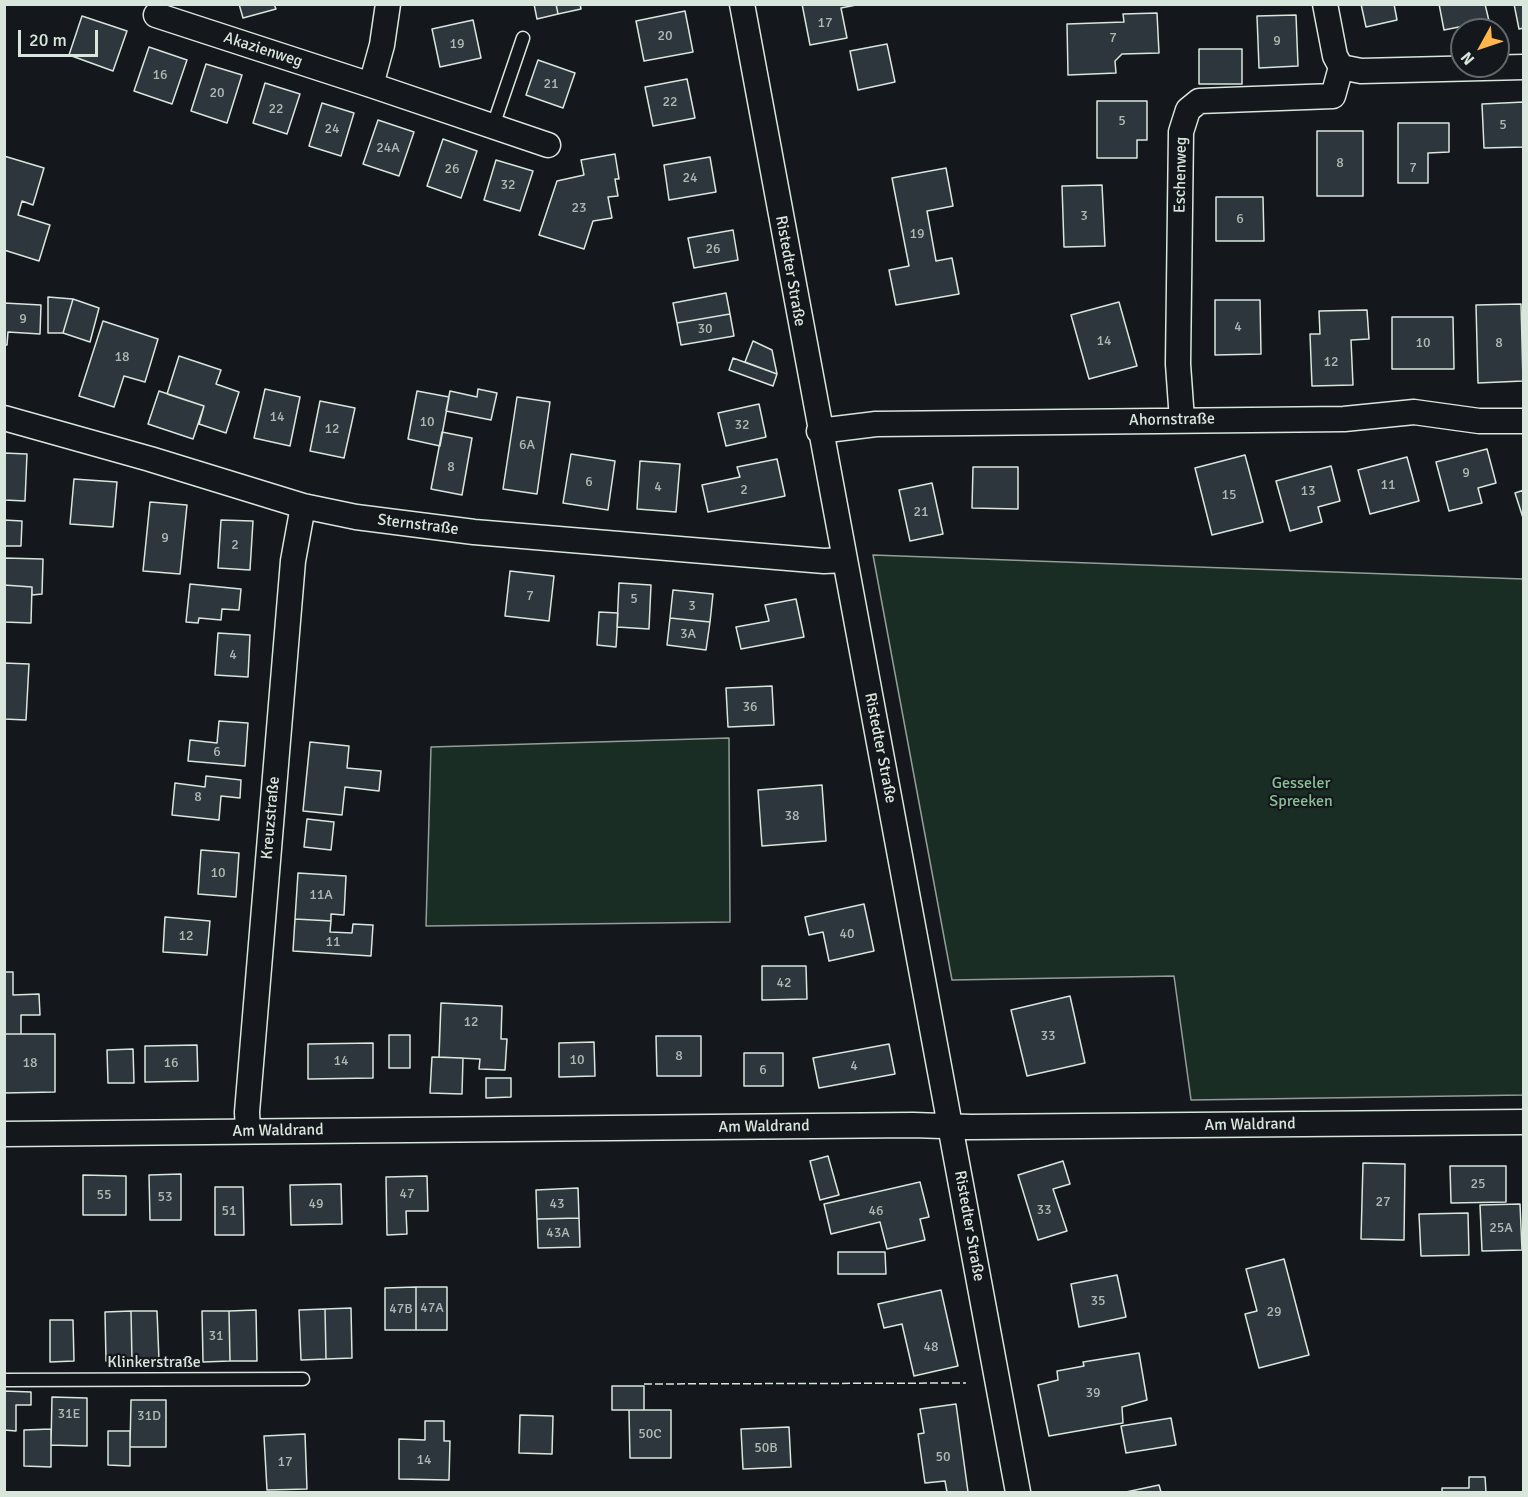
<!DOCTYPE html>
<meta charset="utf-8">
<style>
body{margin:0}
#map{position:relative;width:1528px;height:1497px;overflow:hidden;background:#14181c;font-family:Signika,sans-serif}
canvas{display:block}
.frame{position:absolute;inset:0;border:6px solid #d8e6dc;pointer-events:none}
.north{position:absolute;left:1450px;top:18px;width:60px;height:60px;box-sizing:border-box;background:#14181c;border:2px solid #626a69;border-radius:50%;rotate:230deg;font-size:16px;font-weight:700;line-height:24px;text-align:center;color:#d8e6dc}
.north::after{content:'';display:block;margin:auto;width:21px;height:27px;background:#ffb74d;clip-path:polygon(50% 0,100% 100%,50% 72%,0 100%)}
.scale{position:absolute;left:18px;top:30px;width:80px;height:27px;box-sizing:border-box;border:3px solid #d8e6dc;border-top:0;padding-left:8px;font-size:18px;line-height:21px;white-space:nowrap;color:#d8e6dc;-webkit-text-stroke:4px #14181c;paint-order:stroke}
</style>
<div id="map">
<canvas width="1528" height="1497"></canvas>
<div class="frame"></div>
<div class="north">N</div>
<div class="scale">20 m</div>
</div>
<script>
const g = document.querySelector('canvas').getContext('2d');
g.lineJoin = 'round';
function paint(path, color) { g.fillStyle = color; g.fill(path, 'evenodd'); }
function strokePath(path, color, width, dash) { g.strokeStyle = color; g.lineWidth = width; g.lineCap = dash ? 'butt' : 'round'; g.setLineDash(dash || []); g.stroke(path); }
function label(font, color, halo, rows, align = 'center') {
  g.font = font + ' Signika,sans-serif'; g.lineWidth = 4.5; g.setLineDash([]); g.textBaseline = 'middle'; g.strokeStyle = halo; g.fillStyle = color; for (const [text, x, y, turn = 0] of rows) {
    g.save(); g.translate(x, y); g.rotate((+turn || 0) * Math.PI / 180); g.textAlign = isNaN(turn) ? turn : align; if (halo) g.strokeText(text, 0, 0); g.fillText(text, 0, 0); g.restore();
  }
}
const green = new Path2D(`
 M873,555L1523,579V1095L1191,1100L1174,976L952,980Z
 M729,738L730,922L426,926L431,747Z`);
const building = new Path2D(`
 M239,4H274L276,9L243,18Z
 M534,4H556L558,14L537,19Z
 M556,4H580L581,9L558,14Z
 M802,4H861L841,8L847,38L810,45Z
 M1361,4H1394L1397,20L1366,27Z
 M1439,4H1485L1489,21L1444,30Z
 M1514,4H1524V28L1519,29Z
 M685,11L693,52L644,61L636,21Z
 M1157,13L1159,53L1122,54L1115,61L1116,73L1068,75L1067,24L1124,22L1123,14Z
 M1296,15L1298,66L1259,68L1257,16Z
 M82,16L127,31L113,71L69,55Z
 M473,20L481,58L440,67L432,29Z
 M887,44L895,82L858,90L850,51Z
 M149,47L187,60L172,104L134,91Z
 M1199,49H1242V84H1199Z
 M538,60L575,73L563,108L526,95Z
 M206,64L242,75L227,123L191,111Z
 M687,79L695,118L653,126L645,87Z
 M265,83L300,94L287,134L253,123Z
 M1097,101H1147V140H1137V158H1097Z
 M1524,102V147L1484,148L1482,104Z
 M322,103L354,113L341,156L309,146Z
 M378,120L414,132L399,176L363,164Z
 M1398,123H1449V152L1428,153V183H1398Z
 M1317,131H1363V196H1317Z
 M443,139L477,151L461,198L427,186Z
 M615,154L619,179H615L618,196L608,197L612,218L593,221L584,249L539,235L557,181L584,175L581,160Z
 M4,156L44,168L33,205L22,201L18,215L50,225L39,261L4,250Z
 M710,157L716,192L669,200L664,165Z
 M496,160L533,171L520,211L484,200Z
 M946,168L953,206L927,211L936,261L952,258L959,294L896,305L889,270L909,266L892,178Z
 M1102,185L1105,246L1064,247L1062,186Z
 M1216,197H1263L1264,241H1216Z
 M733,230L738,260L694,268L688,238Z
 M726,293L730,314L677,323L673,303Z
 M48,297L73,299L63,333H48Z
 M73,299L99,308L90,342L63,333Z
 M1215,300H1260L1261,354L1215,355Z
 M1119,302L1137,366L1089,379L1071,315Z
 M4,303L41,305L40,334L8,332L7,345H4Z
 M1521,304L1523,381L1478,383L1476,305Z
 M1367,310L1369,339L1351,340L1353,385L1312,386L1310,334H1320L1319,311Z
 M730,314L734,336L681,345L677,323Z
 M1392,317H1453L1454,369H1392Z
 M103,321L158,339L145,382L124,376L114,407L79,396Z
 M753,341L772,350L777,374L745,362Z
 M179,356L221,370L216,384L239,392L226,433L199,424L204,406L167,394Z
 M733,358L777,374L773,386L729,370Z
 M265,389L300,397L290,446L254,438Z
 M478,389L497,393L491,420L446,411L450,391L477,397Z
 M159,391L204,406L193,439L148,424Z
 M417,391L449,397L440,446L408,439Z
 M517,397L550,402L537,494L503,489Z
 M320,401L355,408L344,458L310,451Z
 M759,404L766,437L726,446L718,413Z
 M442,432L472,438L462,495L431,489Z
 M1487,449L1496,483L1478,488L1482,503L1449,511L1436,462Z
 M4,453L27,454L25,501L4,500Z
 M571,454L615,461L608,510L563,503Z
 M1245,455L1263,522L1212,535L1195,468Z
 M1407,457L1419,501L1370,514L1358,470Z
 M777,459L785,496L708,512L702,485L740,477L737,467Z
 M640,461L680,464L676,512L637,509Z
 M1331,466L1340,501L1318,507L1322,522L1290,531L1276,481Z
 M973,467H1018V509L972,508Z
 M74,479L117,482L113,527L70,524Z
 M932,483L943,534L910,541L899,490Z
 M1524,490V521L1515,493Z
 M150,502L187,505L180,574L143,571Z
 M4,520L22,521L21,546H4Z
 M221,520L253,521L250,570L218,568Z
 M4,558L43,559L42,594L32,595V587L4,585Z
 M510,571L554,576L549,621L505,616Z
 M619,583L651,585L649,629L617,627Z
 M190,584L241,589L239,610L222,609L221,620L199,618L198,623L186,622Z
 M4,585L32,587L31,623L4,622Z
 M673,590L713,594L710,622L670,618Z
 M796,599L804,637L741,649L736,627L769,621L765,605Z
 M599,612L618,613L616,647L597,645Z
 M670,618L710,622L706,650L667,645Z
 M218,633L250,635L248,677L215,675Z
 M4,663L29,664L26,720L4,719Z
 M772,686L774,725L728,727L726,688Z
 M219,721L248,723L245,766L188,761L190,740L217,743Z
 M310,742L349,746L347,768L381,771L379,791L345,787L342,815L303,811Z
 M206,776L241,780L240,798L221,796L219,820L172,815L175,783L205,787Z
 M822,785L826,841L762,846L758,790Z
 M307,819L334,822L331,850L304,847Z
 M201,850L239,853L236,897L198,894Z
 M298,873L346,876L344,915L331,914V921L295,919Z
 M864,904L874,951L829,961L823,932L809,935L805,917Z
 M165,917L210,921L207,955L163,952Z
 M295,919L331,921L330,932L352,933L353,924L373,925L371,956L293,951Z
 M762,966H806L807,999L762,1000Z
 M4,972H13V995L39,994L40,1015H21V1034H4Z
 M1070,996L1085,1063L1027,1076L1011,1010Z
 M441,1003L502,1006L501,1039H507L505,1070L479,1069L480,1059L439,1057Z
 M4,1034H55V1092L4,1093Z
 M389,1035H410V1068H389Z
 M656,1036H701V1076H657Z
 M594,1042L595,1076L559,1077V1043Z
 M373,1043V1078L308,1079V1044Z
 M889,1044L895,1074L819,1088L813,1058Z
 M197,1045L198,1081L145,1082V1046Z
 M133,1049L134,1083H108L107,1050Z
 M744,1053H783V1086H744Z
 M432,1057L463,1058L462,1094L430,1093Z
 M486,1078H511V1097L486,1098Z
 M828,1156L839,1195L820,1200L810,1161Z
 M1063,1161L1070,1184L1053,1189L1067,1231L1038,1240L1018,1175Z
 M1363,1163L1405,1164L1404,1240L1361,1239Z
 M1450,1166H1506V1202L1451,1203Z
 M181,1174V1220H150L149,1175Z
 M83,1175L126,1176V1215H83Z
 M427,1176L428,1211H406L407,1234L387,1235L386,1177Z
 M920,1182L929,1217L920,1219L925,1240L887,1249L880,1222L831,1234L824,1204Z
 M341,1184L342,1224L291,1225L290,1185Z
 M215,1187H243L244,1235H215Z
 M578,1188L579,1218L537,1219L536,1190Z
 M1520,1204L1522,1250L1482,1251L1480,1205Z
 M1468,1213L1469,1255L1421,1256L1419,1214Z
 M579,1218L580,1247L538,1248L537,1219Z
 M838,1252H885L886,1274H838Z
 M1284,1259L1309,1355L1259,1368L1245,1314L1257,1311L1246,1269Z
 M1117,1275L1126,1317L1079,1327L1071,1284Z
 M416,1287H447V1330H416Z
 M416,1287V1330H385V1288Z
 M941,1290L958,1366L914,1376L902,1324L884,1328L878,1304Z
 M351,1308L352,1358L326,1359L325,1309Z
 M325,1309L326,1359L301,1360L299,1310Z
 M256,1310L257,1361H230L229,1311Z
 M131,1311H157L159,1360L132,1361Z
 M131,1311L132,1361H106L105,1312Z
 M202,1311H229L230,1361L203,1362Z
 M50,1320H73L74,1361L50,1362Z
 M1139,1353L1147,1400L1122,1407L1123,1423L1049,1436L1038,1385L1058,1380L1057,1371L1084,1366L1083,1362Z
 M612,1386H644V1410H612Z
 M4,1391L31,1392V1405H16V1431L4,1430Z
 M52,1397L87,1398V1446L51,1445Z
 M131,1400H166V1447H130Z
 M956,1404L968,1492H947L945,1481L925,1483L918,1434L924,1433L920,1409Z
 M629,1410H671V1458H630Z
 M520,1415L553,1416L552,1454L519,1453Z
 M1171,1418L1176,1445L1126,1453L1121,1426Z
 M425,1421H444V1441H450L449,1480L399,1479V1439L425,1440Z
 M789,1427L791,1467L743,1469L741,1429Z
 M51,1429V1467L24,1466V1430Z
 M108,1431H130V1466L108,1465Z
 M305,1434L307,1489L267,1490L264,1436Z
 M1469,1477H1485L1486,1492H1442V1488H1469Z
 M1159,1485L1161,1492H1126Z`);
const lane = new Path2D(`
 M493,126L523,38
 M4,1380L303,1379`);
const street = new Path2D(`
 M742,4L1018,1492
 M1325,4L1335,56L1341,67L1361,71L1524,67
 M156,15L371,85L548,145
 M371,85L382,45L388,4
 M4,418L150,459L303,506L356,517L474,532L824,561L844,560
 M1182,420L1178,364L1181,132L1188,110L1199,101L1333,96L1341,67
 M819,431L876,424L1344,419L1414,412L1479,421H1524
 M248,1131L247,1112L293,561L303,506
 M4,1134L913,1125L971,1127L1524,1122`);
const fence = new Path2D(`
 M644,1384L966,1383`);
const numberNames = [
 ["17",825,23],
 ["20",665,36],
 ["7",1113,38],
 ["9",1277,41],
 ["19",457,44],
 ["16",160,75],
 ["21",551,84],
 ["20",217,93],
 ["22",670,102],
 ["22",276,109],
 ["5",1122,121],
 ["5",1503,125],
 ["24",332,129],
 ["24A",388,148],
 ["8",1340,163],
 ["7",1413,168],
 ["26",452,169],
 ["24",690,178],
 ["32",508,185],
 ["23",579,208],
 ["3",1084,216],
 ["6",1240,219],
 ["19",917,234],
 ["26",713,249],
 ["9",23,319],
 ["4",1238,327],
 ["30",705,329],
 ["14",1104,341],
 ["10",1423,343],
 ["8",1499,343],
 ["18",122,357],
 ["12",1331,362],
 ["14",277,417],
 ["10",427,422],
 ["32",742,425],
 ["12",332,429],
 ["6A",527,445],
 ["8",451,467],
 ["9",1466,473],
 ["6",589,482],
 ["11",1388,485],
 ["4",658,487],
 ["2",744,490],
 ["13",1308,491],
 ["15",1229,495],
 ["21",921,512],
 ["9",165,538],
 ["2",235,545],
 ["7",530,596],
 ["5",634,599],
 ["3",692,606],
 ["3A",688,634],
 ["4",233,655],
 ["36",750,707],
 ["6",217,752],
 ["8",198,797],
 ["38",792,816],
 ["10",218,873],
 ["11A",321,895],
 ["40",847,934],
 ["12",186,936],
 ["11",333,942],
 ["42",784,983],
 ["12",471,1022],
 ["33",1048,1036],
 ["8",679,1056],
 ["10",577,1060],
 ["14",341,1061],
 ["18",30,1063],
 ["16",171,1063],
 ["4",854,1066],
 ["6",763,1070],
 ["25",1478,1184],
 ["47",407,1194],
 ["55",104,1195],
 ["53",165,1197],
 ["27",1383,1202],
 ["49",316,1204],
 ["43",557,1204],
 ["33",1044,1210],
 ["51",229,1211],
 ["46",876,1211],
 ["25A",1501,1228],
 ["43A",558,1233],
 ["35",1098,1301],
 ["47A",432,1308],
 ["47B",401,1309],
 ["29",1274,1312],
 ["31",216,1336],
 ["48",931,1347],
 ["39",1093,1393],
 ["31E",69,1414],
 ["31D",149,1416],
 ["50C",650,1434],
 ["50B",766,1448],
 ["50",943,1457],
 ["14",424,1460],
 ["17",285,1462]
];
const streetNames = [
 ["Akazienweg",263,50,18],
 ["Eschenweg",1181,175,-89],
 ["Ristedter Straße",790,271,80],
 ["Ahornstraße",1172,420,-1],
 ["Sternstraße",418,525,7],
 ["Ristedter Straße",880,748,79],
 ["Kreuzstraße",271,818,-85],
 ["Am Waldrand",1250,1125,-1],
 ["Am Waldrand",764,1127,-1],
 ["Am Waldrand",278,1131,-1],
 ["Ristedter Straße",969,1226,80],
 ["Klinkerstraße",154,1363]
];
const parkNames = [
 ["Gesseler",1301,784],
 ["Spreeken",1301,802]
];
paint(green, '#1a2d24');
strokePath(green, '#939e99', 1.5);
paint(building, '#2c363c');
strokePath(building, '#d8e6dc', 1.5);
strokePath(lane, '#d8e6dc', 15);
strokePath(street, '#d8e6dc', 27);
strokePath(lane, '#14181c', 12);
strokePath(street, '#14181c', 24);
strokePath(fence, '#d8e6dc', 1.5, [8, 3]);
label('14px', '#adbab4', null, numberNames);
label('16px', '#d8e6dc', '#14181c', streetNames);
label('16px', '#8ac095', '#14181c', parkNames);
</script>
